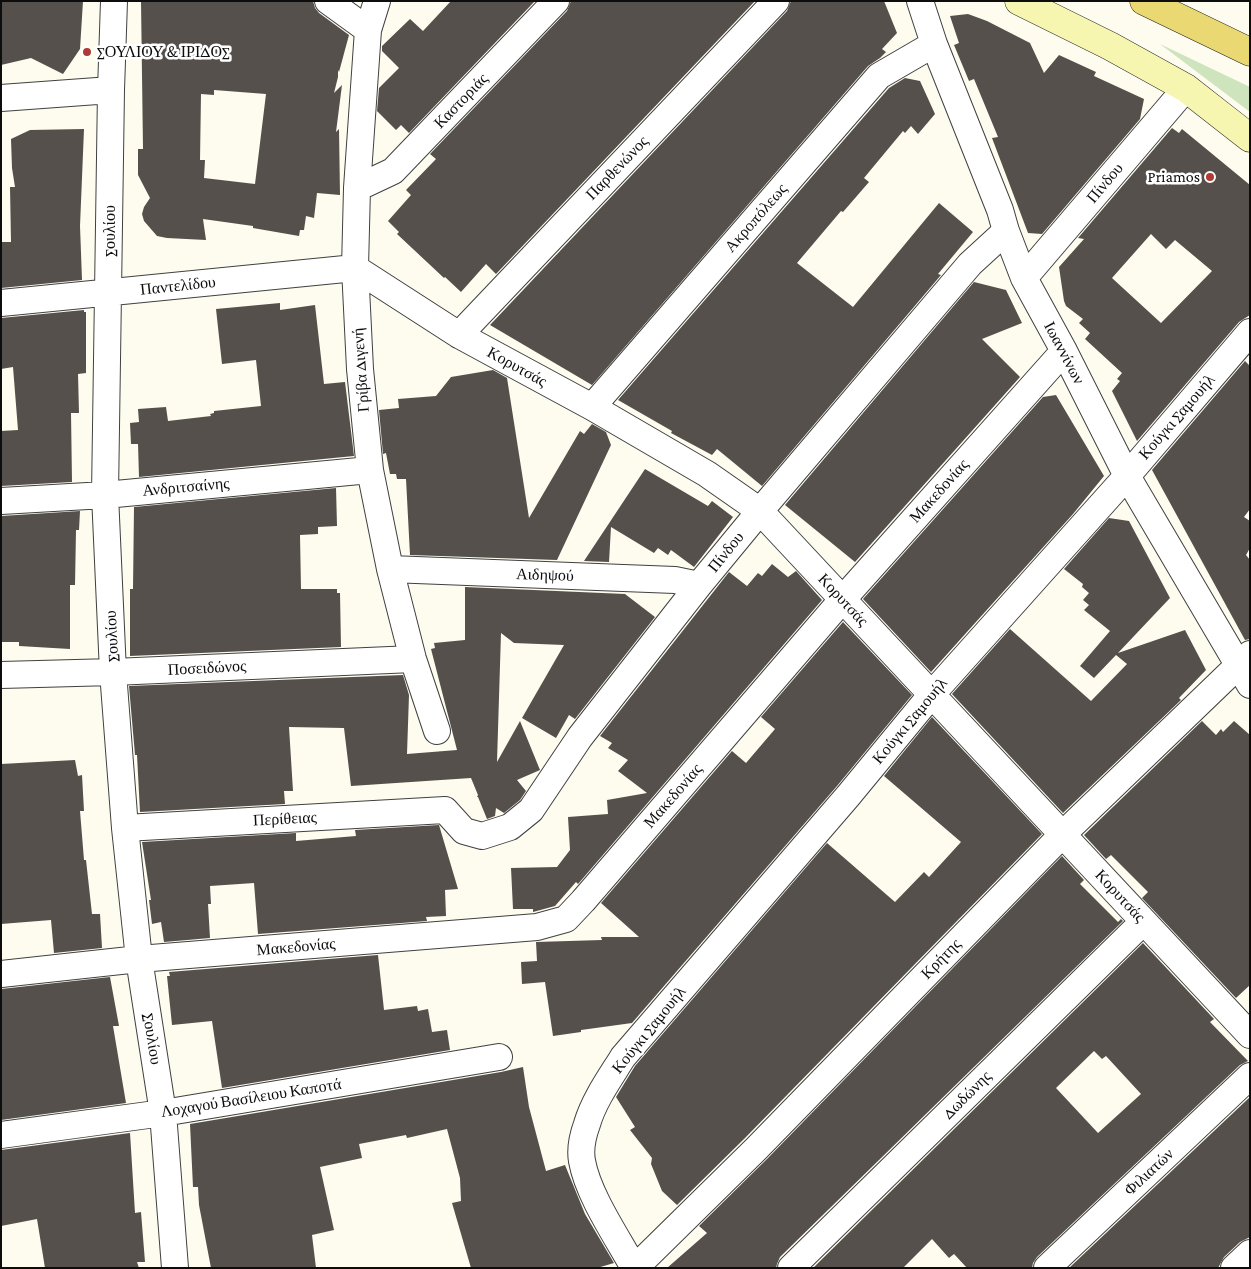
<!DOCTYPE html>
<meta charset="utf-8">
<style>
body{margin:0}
#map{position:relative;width:1251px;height:1269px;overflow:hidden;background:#fdfcef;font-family:"Crimson Pro",serif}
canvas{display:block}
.frame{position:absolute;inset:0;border:2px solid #0d0d0d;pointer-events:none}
</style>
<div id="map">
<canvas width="1251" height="1269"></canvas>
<div class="frame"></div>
</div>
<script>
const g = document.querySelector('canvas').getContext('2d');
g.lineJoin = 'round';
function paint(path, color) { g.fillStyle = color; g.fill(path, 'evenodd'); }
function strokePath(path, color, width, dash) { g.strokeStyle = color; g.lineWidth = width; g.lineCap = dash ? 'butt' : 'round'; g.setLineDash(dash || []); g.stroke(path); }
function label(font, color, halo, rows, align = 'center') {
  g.font = font + ' "Crimson Pro",serif'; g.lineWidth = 5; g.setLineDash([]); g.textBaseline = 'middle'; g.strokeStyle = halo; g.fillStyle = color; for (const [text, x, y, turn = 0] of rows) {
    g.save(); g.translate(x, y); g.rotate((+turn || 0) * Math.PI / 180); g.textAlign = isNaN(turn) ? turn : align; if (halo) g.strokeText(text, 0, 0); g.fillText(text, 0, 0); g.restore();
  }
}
const green = new Path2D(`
 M1160,44L1250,87V112Z`);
const building = new Path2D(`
 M1,1H83L80,49L63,74L31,58L1,65Z
 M141,1H313L315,8L319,13L349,35L339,72L338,70V77L334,93L342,85L336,132L339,129L340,195L317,193L314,218L306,216L304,230H300L299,236L253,228V226L203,219L206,240L167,238L157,236L144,221L142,214L144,207L150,198L138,175V149H143ZM214,90L266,94L255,184L204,178L205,160H200L201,94L214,95Z
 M451,1H535L409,133L401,125L396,130L377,111L379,88L399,68L382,51V46L410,19L423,31Z
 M571,1H755L496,274L486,264L461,292L445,277L444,278L397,234L399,232L388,221L411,195L406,190L436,159L430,154L567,11Z
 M791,1H884L897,33L882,49L886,52L880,58L868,66L592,385L490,325L787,11Z
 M968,14L987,21L1030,43L1044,73L1059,55L1096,72L1094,76L1144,99L1140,119L1042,234L1028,233L992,138L998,137L974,79L969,81L954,45L959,43L950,16Z
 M905,78L920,81L935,114L918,134L911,126L905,133L903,131L864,178L869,182L843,212L841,211L797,263L853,307L939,203L973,232L938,274L941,275L762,486L717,449L712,455L671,433L672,431L618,400L889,88Z
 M1172,128L1179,133L1182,129L1250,185V315L1239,322L1137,441L1112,391L1120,381L1117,379L1122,373L1085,339L1090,333L1079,323L1083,319L1066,306L1064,301L1059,267L1084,239L1078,238ZM1151,234L1166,249L1175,240L1212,271L1161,323L1112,278Z
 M84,129L80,226L82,280L1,288V242H11L10,187H15L12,168L11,139L30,130Z
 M974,282L1006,290L1022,323L982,339L1020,377L855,562L785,505Z
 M280,303V310L315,305L324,384L345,382L354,456L139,477L138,444H131L130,423L139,422L138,409L166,407L168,421L211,416L210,414L214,413V411L261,406L256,360L222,364L216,309Z
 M84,310V312H86V373L78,374L79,413H71L72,482L1,486V431L18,430L13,367L1,369V318Z
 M1245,361L1250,366V509L1244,517L1250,521V548L1246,555L1250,560V639L1245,640L1152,470Z
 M493,370L507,378L529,518L580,431L584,434L592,424L606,432L611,445L557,560L410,555L406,479H397L396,474H390L386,453L383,454L379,410L399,408L398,399L436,396L451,377Z
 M1056,395L1104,476L1073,514L931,672L863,599L1043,397Z
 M645,469L708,506L712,501L733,517L694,567L671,550L668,555L658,548L654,553L611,527L609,562L584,561Z
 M336,488L337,526L318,527V534L300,535L301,589H337V593H340L341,647L130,656V589H133L134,507Z
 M80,511L79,530H76L75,585H70V649L19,646V642H1V516Z
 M1109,518L1129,521L1170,598L1118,653L1185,630L1206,670L1179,698L1181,700L1063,813L952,694L1010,629L1091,701L1127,664L1116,655L1094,678L1080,666L1110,631L1084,610L1089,605L1083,600L1089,593L1082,587L1083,584L1064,569Z
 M772,564L788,577L796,571L822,600L578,884L576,882L555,906L533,912V909H513L511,868L557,867L570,850L568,817L608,814L607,800L647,793L618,771L628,760L608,748L612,743L600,736L729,572L747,586L758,573L762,576Z
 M465,587L625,594L655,617L575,719L569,715L556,738L522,718L564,645L514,643L501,633L497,762L520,721L540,770L517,780L526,791L520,800L504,813L496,808L495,816L487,819L478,797H477L478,795L471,778L351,786L344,728L289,727L293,791H284L285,804L140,812L137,755H135L129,686L403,675L409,695L407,754L457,750L431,649L435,648L434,643L465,640Z
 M843,622L912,695L837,786L632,1023L581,1030V1032L553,1036L545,982L522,984L521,962L537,961L536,942L602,940L601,937H639L601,903L732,751L746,763L775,729L761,717Z
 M932,717L1042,834L745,1138L677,1205L662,1191L651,1164L652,1158L630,1130L635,1127L616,1097L635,1066L827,843L895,902L924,872L929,877L961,842L884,776Z
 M1202,721L1216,735L1221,729L1223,732L1234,721L1250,735V985L1236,998L1142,898L1148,892L1111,855L1106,859L1084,835Z
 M75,760L78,776L82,775L84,811H80L84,860H86L92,914H100L102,948L54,953L51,920L1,924V764Z
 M439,825L458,889L445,890L446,916L426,917L427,921L258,934L254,883L210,886L211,904H208L210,938L164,942L161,922L152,924L149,900H151L142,842L296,833V841L356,836L355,830Z
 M1062,856L1084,880L1080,884L1118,922L1121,919L1123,921L780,1257L777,1264L776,1268H667L707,1233L699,1226L767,1159Z
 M1143,943L1214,1019L1210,1022L1248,1061L1240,1065L1037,1257L1033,1263L1032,1268H967L954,1254L949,1258L932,1239L903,1268H813ZM1094,1051L1102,1059L1106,1056L1141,1094L1098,1133L1056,1088Z
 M378,955L384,1010L417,1006L418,1011L428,1009L432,1032L447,1030L450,1050L222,1088L212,1021L172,1025L167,976H170L169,972Z
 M110,977L119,1026H113L126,1103L1,1120V989Z
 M523,1067L529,1107L546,1171L565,1165L585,1214L614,1263L597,1268H471L452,1203L461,1201L460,1178L447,1129L407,1138L406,1135L359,1144L362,1158L320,1167L334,1230L312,1235L316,1268H211L199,1205L198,1187H193L190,1124L501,1072Z
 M1250,1097V1237L1240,1242L1224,1257L1218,1268H1069Z
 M130,1133L135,1213L141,1212L145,1262H137L139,1268H45L37,1219L1,1226V1150Z`);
const street = new Path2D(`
 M114,1L111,90L105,495L113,672L125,828L139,959L163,1113L175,1268
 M328,1L368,30
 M377,1L368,30L357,188L355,268L360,369L370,470L390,569L413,659L437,731
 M920,1L934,44L1000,210L1006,231L1024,278L1064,351L1127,476L1250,685
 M1,98L111,90
 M357,188L393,171L556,1
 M1024,278L1186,88
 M1,303L355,268L459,335L592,407L707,474L760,511L1250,1035
 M459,335L776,1
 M592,407L879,76L934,44
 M1,501L105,495L370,470
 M390,569L675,580L699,585
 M1,675L113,672L413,659
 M125,828L445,810L464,831L482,836L510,827L531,810L580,737L699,585L760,511L970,264L1006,231
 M1,974L139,959L537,927L566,919L583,901L842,600L1064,351
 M1,1135L163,1113L499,1057
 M634,1268C617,1237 588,1195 582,1161C580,1150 583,1135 587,1124C594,1100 610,1078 623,1057L848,796L932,694L1127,476L1250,332
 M635,1268L756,1149L1063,834L1250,654
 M791,1268L1143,922
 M1047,1268L1250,1076
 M1234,1268L1250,1253`);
const secondary = new Path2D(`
 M1019,1L1110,46L1186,88L1250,138`);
const primary = new Path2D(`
 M1144,1L1250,52`);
const markers = [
 [87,52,5,"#af3934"],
 [1210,177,5,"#af3934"]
];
const poiNames = [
 ["ΣΟΥΛΙΟΥ & ΙΡΙΔΟΣ",97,52],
 ["Priamos",1200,177,"right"]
];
const streetNames = [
 ["Καστοριάς",461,101,-46],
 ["Παρθενώνος",617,168,-46],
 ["Πίνδου",1105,183,-50],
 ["Ακροπόλεως",756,218,-49],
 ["Σουλίου",110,231,-90],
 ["Παντελίδου",178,286,-6],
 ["Ιωαννίνων",1064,353,62],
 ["Κορυτσάς",517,367,29],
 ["Γρίβα Διγενή",361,370,-94],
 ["Κούγκι Σαμουήλ",1177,417,-49],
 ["Ανδριτσαίνης",186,487,-5],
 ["Μακεδονίας",939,491,-48],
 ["Πίνδου",726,552,-51],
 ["Αιδηψού",545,575,2],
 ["Κορυτσάς",843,600,47],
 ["Σουλίου",112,636,-93],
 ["Ποσειδώνος",207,668,-3],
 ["Κούγκι Σαμουήλ",910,721,-50],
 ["Μακεδονίας",673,796,-49],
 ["Περίθειας",285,819,-3],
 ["Κορυτσάς",1120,896,47],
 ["Μακεδονίας",296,947,-5],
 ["Κρήτης",941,959,-46],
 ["Κούγκι Σαμουήλ",649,1030,-51],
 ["Σουλίου",152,1039,81],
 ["Δωδώνης",967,1095,-45],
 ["Λοχαγού Βασίλειου Καποτά",251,1098,-9],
 ["Φιλιατών",1149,1172,-43]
];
paint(green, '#cde4bc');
paint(building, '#55504b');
strokePath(street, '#404040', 28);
strokePath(secondary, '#2f2f2f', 29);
strokePath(primary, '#1e1e1e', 29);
strokePath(street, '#fff', 26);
strokePath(secondary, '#f7f6b1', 28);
strokePath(primary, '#ead872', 28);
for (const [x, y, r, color] of markers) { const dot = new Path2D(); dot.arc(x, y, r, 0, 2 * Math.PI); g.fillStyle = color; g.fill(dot); strokePath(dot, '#fff', 2); }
label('16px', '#0d0d0d', '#fff', poiNames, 'left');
label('16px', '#0d0d0d', '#fff', streetNames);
</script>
